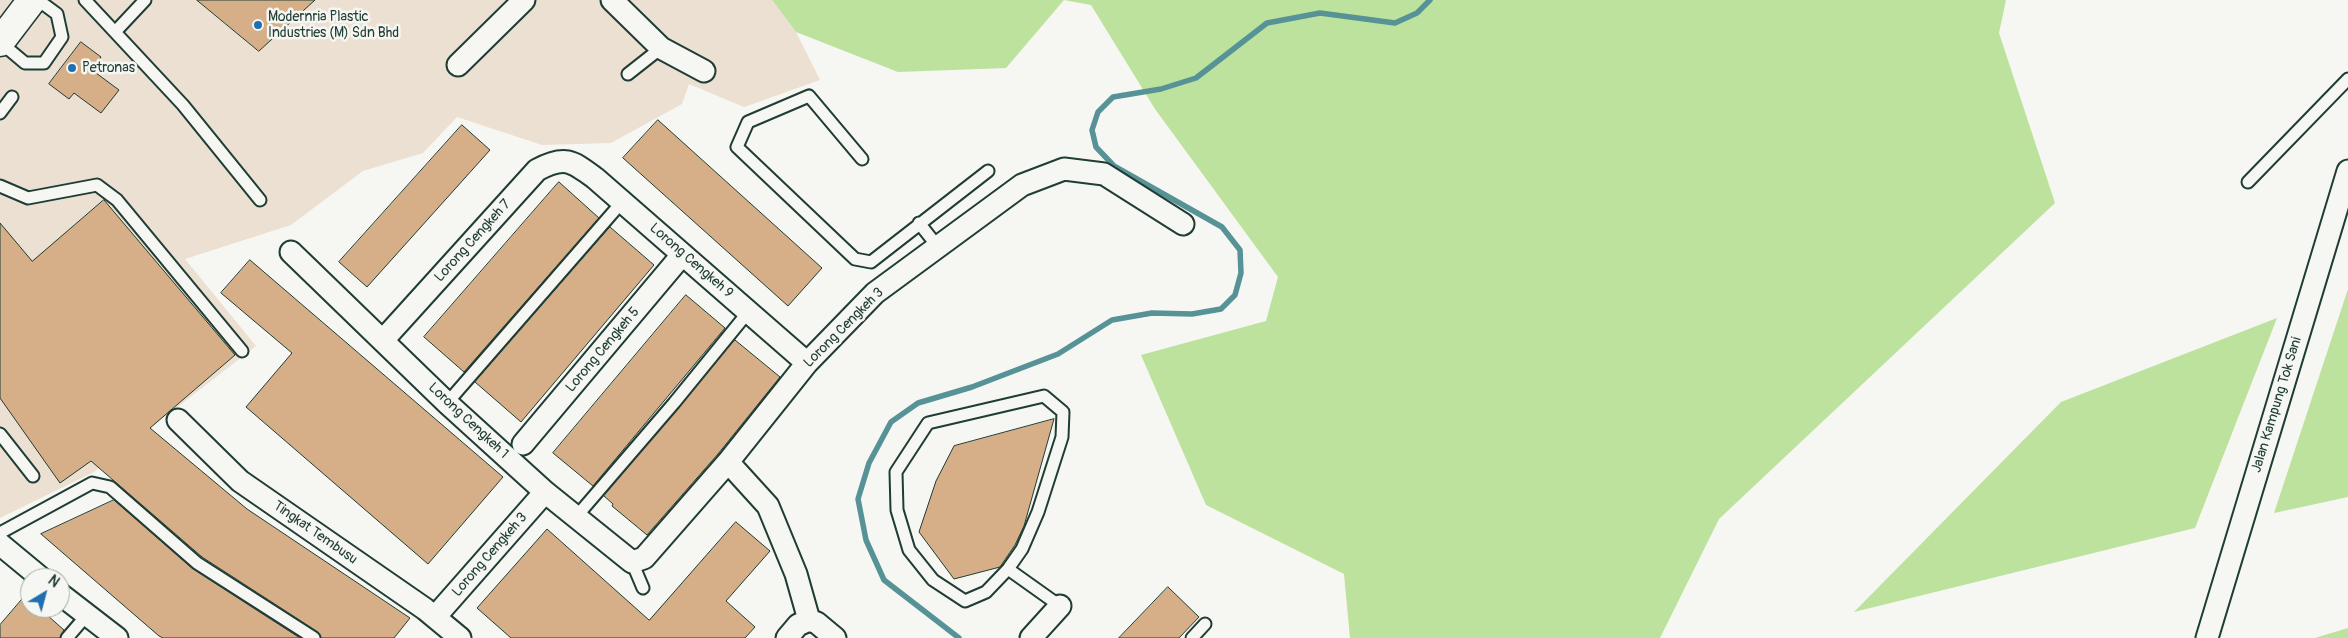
<!DOCTYPE html>
<style>
body{margin:0}
#map{position:relative;width:2348px;height:638px;overflow:hidden;background:#f6f6f2;font-family:Pangolin,sans-serif}
canvas{display:block}
.north{position:absolute;left:20px;top:568px;width:50px;height:50px;box-sizing:border-box;background:#f6f6f2;border:1px solid #a0aca6;border-radius:50%;rotate:37deg;font-size:14px;font-weight:700;line-height:20px;text-align:center;color:#1f3d34}
.north::after{content:'';display:block;margin:auto;width:18px;height:22px;background:#1f6fb2;clip-path:polygon(50% 0,100% 100%,50% 72%,0 100%)}
</style>
<div id="map">
<canvas width="2348" height="638"></canvas>
<div class="north">N</div>
</div>
<script>
const g = document.querySelector('canvas').getContext('2d');
g.lineJoin = 'round';
function paint(path, color) { g.fillStyle = color; g.fill(path, 'evenodd'); }
function strokePath(path, color, width, dash) { g.strokeStyle = color; g.lineWidth = width; g.lineCap = dash ? 'butt' : 'round'; g.setLineDash(dash || []); g.stroke(path); }
function label(font, color, halo, rows, align = 'center') {
  g.font = font + ' Pangolin,sans-serif'; g.lineWidth = 5; g.setLineDash([]); g.textBaseline = 'middle'; g.strokeStyle = halo; g.fillStyle = color; for (const [text, x, y, turn = 0] of rows) {
    g.save(); g.translate(x, y); g.rotate((+turn || 0) * Math.PI / 180); g.textAlign = isNaN(turn) ? turn : align; if (halo) g.strokeText(text, 0, 0); g.fillText(text, 0, 0); g.restore();
  }
}
const built = new Path2D(`
 M0,0H772L796,32L820,80L744,107L689,84L682,104L611,143L542,145L457,117L423,153L363,171L291,225L185,259L256,346L94,472L0,518Z`);
const green = new Path2D(`
 M772,0H1064L1006,68L898,72L796,32Z
 M1064,0H2006L1999,33L2055,203L1719,519L1660,638H1350L1344,574L1206,505L1141,355L1266,321L1278,277L1155,109L1091,5Z
 M2348,289V497L2274,513Z
 M2277,318L2195,528L1854,612L2061,402Z
 M2348,628V638H2315Z`);
const stream = new Path2D(`
 M959,638L884,580L866,540L858,499L869,463L891,422L918,403L972,387L1058,354L1112,320L1152,313L1192,314L1221,309L1235,295L1241,273L1240,250L1222,227L1114,166L1096,147L1092,130L1098,112L1113,97L1161,89L1196,78L1267,23L1320,13L1395,23L1417,13L1430,0`);
const building = new Path2D(`
 M197,0H315L259,51Z
 M81,42L101,57L92,70L119,90L101,113L74,93L69,99L49,84Z
 M658,120L822,268L788,306L623,158Z
 M462,125L490,150L367,287L339,262Z
 M559,182L599,218L464,372L424,337Z
 M104,200L235,355L150,428L247,509L410,618L394,638H321L318,632L202,557L91,461L60,483L0,398V223L32,261Z
 M610,227L654,265L521,422L475,382Z
 M250,260L503,477L428,564L246,407L292,353L221,293Z
 M686,295L725,328L593,486L553,453Z
 M735,340L780,377L718,454L647,535L612,506L613,504L604,496Z
 M1054,419L1024,526L1015,545L1000,567L954,579L919,532L936,481L954,446Z
 M114,500L193,569L300,638H163L159,636L41,534Z
 M736,522L770,551L726,601L755,627L745,638H511L477,608L547,529L649,620Z
 M1168,587L1199,617L1179,638H1119Z
 M25,596L30,600V608H39L64,630L60,638H0V625Z`);
const service = new Path2D(`
 M85,0L183,105L260,200
 M115,32L145,0
 M0,42L25,63H44L62,37L57,14L38,0
 M628,74L661,48
 M0,113L12,97
 M862,159L809,96L748,122L737,147L855,259L871,262L988,171
 M2248,182L2348,79
 M0,186L28,198L97,185L117,200L242,351
 M919,223L938,247
 M1044,396L1063,412L1062,437L1038,512L1022,549L1008,569L986,592L965,601L933,580L909,550L897,510L896,472L928,423Z
 M447,403L622,202
 M0,434L33,476
 M576,517L674,403L749,311
 M0,533L92,483L110,487L197,563L314,638
 M632,562L643,588
 M1008,569L1060,606
 M67,638L86,616
 M1192,638L1205,624`);
const minor = new Path2D(`
 M612,0L661,48L704,71
 M458,65L524,0
 M291,252L447,403L545,492L632,562L644,558L728,462L807,363L875,293L1022,185L1064,169L1104,174L1183,224
 M384,339L537,170C565,155 572,161 595,178L807,363
 M178,420L240,481L425,609L460,638
 M523,444L682,255
 M728,462L768,506L796,574L809,620L817,623L835,638
 M0,544L41,578
 M60,594L117,638
 M435,617L545,492
 M787,638L798,625L809,620
 M1031,638L1060,606
 M2207,638L2348,171`);
const secondary = new Path2D(`
 M0,42L32,0`);
const markers = [
 [258,25,5,"#1f6fb2"],
 [72,68,5,"#1f6fb2"]
];
const poiNames = [
 ["Modernria Plastic",268,17],
 ["Industries (M) Sdn Bhd",268,33],
 ["Petronas",82,68]
];
const streetNames = [
 ["Lorong Cengkeh 7",473,241,-48],
 ["Lorong Cengkeh 9",691,261,41],
 ["Lorong Cengkeh 3",844,328,-45],
 ["Lorong Cengkeh 5",603,350,-50],
 ["Jalan Kampung Tok Sani",2277,405,-73],
 ["Lorong Cengkeh 1",468,421,43],
 ["Tingkat Tembusu",315,533,35],
 ["Lorong Cengkeh 3",490,555,-49]
];
paint(built, '#ece0d2');
paint(green, '#bce29d');
strokePath(stream, '#569296', 5.5);
paint(building, '#d6ae87');
strokePath(building, '#1f3d34', 1);
strokePath(service, '#1f3d34', 15);
strokePath(minor, '#1f3d34', 25);
strokePath(secondary, '#1f3d34', 31);
strokePath(service, '#f6f6f2', 11);
strokePath(minor, '#f6f6f2', 21);
strokePath(secondary, '#f6f6f2', 28);
for (const [x, y, r, color] of markers) { const dot = new Path2D(); dot.arc(x, y, r, 0, 2 * Math.PI); g.fillStyle = color; g.fill(dot); strokePath(dot, '#f6f6f2', 2); }
label('14px', '#1f3d34', '#f6f6f2', poiNames, 'left');
label('14px', '#1f3d34', '#f6f6f2', streetNames);
</script>
